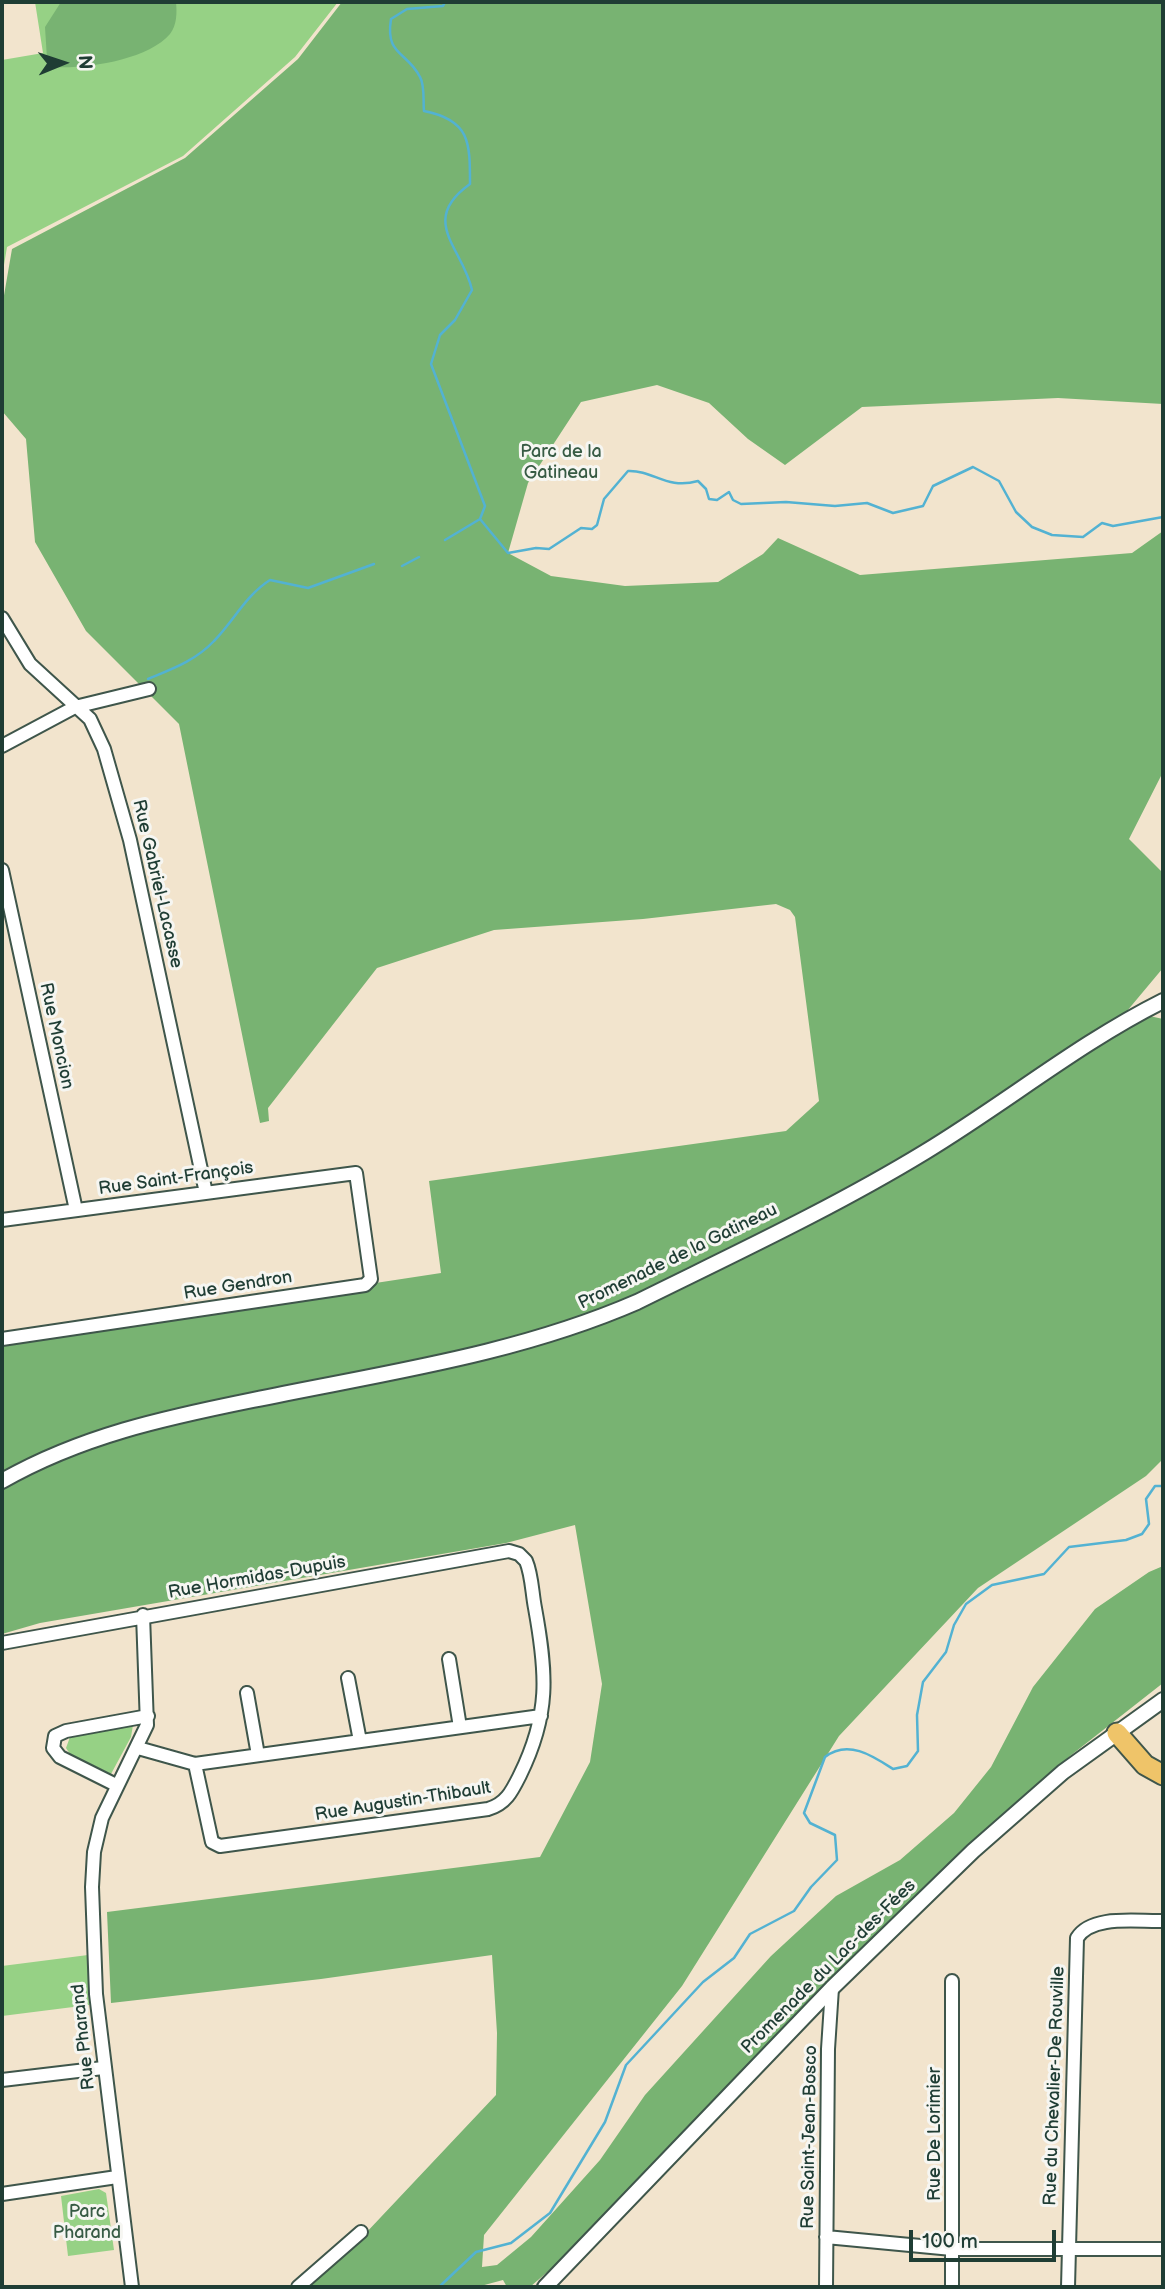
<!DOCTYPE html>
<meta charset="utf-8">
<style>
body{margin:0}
#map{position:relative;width:1165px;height:2289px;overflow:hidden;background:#f2e4cd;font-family:"Balsamiq Sans",sans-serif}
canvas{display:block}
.frame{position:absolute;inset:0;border:4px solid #1f3d34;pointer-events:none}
.north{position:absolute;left:28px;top:28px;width:70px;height:70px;-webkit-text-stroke:5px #f6f6f2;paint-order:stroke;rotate:88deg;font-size:19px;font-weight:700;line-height:28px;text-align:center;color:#1f3d34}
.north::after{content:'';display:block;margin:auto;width:24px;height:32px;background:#1f3d34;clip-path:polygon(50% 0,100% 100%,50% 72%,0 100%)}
.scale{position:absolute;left:909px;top:2230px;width:147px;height:32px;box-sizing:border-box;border:4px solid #1f3d34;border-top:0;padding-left:9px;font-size:21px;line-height:24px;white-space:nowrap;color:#1f3d34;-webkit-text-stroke:5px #f6f6f2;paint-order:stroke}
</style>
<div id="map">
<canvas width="1165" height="2289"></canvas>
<div class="frame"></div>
<div class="north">N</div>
<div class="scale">100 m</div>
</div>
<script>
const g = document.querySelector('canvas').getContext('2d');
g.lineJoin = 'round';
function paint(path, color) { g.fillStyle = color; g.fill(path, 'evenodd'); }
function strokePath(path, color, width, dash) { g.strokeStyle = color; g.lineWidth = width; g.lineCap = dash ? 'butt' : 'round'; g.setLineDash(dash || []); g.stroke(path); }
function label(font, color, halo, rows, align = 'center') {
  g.font = font + ' "Balsamiq Sans",sans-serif'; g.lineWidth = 6; g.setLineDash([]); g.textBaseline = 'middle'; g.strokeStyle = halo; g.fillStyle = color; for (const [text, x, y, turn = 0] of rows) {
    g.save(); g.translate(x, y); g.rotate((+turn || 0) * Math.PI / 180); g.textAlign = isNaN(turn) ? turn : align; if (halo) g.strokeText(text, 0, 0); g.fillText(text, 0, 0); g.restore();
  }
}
const green = new Path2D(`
 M35,2H338L295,57L183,156L7,247L2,277V60L43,53Z
 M133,1725L131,1737L111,1774L70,1754L66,1748L70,1737Z
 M88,1955L89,2005L2,2016V1966Z
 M99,2189L106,2193L114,2250L68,2256L61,2196Z`);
const forest = new Path2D(`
 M61,2H176C177,13 177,25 170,34C148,60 86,69 54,67L47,59L45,27Z
 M342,2H1163V404L1058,398L862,407L785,465L748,439L709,403L657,385L581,402L528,483L508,553L551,576L625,586L718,582L763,554L778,538L860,575L1132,553L1163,531V772L1129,839L1163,873V968L1127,1011L1163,1019V1459L1146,1476L978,1588L839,1736L682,1986L484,2235L482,2267L497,2265L531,2237L600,2160L645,2095L771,1956L836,1896L900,1860L954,1813L991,1767L1033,1687L1095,1609L1149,1572L1163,1566V1683L1070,1756L784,2026L576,2247L530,2287H507L503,2280L477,2287H306L364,2235L496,2095L497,2033L492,1955L321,1979L111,2003L107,1912L540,1857L590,1762L602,1684L575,1525L506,1543L40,1623L2,1634V1340L441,1273L429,1181L786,1131L819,1101L795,917L790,910L776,904L643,919L494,930L377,968L268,1108L269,1121L260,1123L179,724L86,631L35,542L26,439L2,411V307L12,249L185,158L298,59Z`);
const stream = new Path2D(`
 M480,519L508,553L536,548L549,549L581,528L592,529L597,525L604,499L628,471C654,470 666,490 698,481L706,489L709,499L717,500L729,492L733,500L741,504L786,502L835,506L867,503L893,513L923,506L933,486L973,467L999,481L1016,512L1032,527L1052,535L1083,537L1102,523L1113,526L1163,517
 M445,540L480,519L485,506L431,364L440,335L455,320L472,290C463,248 418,221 470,184C470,142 470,120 424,111C423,102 425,85 420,77C407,51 385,56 391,19L407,9L443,6L445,2
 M402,566L419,557
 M148,679C172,669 195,661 214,641C233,622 246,595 270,580L308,588L374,564
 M439,2287L476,2252L511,2243L550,2213L605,2122L626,2065L703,1982L734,1958L750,1934L794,1911L811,1887L837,1860L835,1835L810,1823L804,1813L825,1757C848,1739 873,1756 893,1769L907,1766L918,1751L917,1715L923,1682L946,1652L954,1625L966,1604L992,1585L1044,1574L1069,1547L1126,1540L1142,1534L1149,1524L1146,1499L1155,1486H1163`);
const minor = new Path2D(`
 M2,618L30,664L90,719L104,749L130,840L206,1193
 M2,746L75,707L149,689
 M2,870L76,1210
 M2,1220L356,1173L371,1279L365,1285L2,1339
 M2,1643L509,1551L519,1554L526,1561C532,1575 532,1593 535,1608C547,1674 550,1714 520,1775C512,1791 506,1804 488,1809L220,1846L212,1842L195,1764
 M449,1659L460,1727
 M348,1678L360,1741
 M247,1693L258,1755
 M138,1748L195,1764L541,1716
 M116,1785L60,1757L53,1748L55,1736L66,1731L148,1716
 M2,2080L103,2068
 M2,2194L117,2177
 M826,2237L952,2249H1163
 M132,2287L96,1994L92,1887L94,1852L102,1818L147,1725L143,1615
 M298,2287L361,2232
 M826,2287L828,2049L832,1988
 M952,2287V1981
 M1068,2287L1077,1938C1092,1914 1138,1922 1163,1921`);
const tertiary = new Path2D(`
 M2,1481C81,1436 164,1418 253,1400C383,1373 515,1355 637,1302C734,1254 833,1208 925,1152C1006,1103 1079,1043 1163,1001
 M545,2287L832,1988L973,1851L1063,1772L1163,1700`);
const trunk = new Path2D(`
 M1117,1733L1145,1765L1163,1775`);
const parkNames = [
 ["Parc de la",561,452],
 ["Gatineau",561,473],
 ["Parc",87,2212],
 ["Pharand",87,2233]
];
const streetNames = [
 ["Rue Gabriel-Lacasse",157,884,77],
 ["Rue Moncion",56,1036,78],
 ["Rue Saint-François",176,1179,-8],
 ["Promenade de la Gatineau",678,1257,-26],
 ["Rue Gendron",238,1286,-9],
 ["Rue Hormidas-Dupuis",257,1578,-10],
 ["Rue Augustin-Thibault",403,1802,-9],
 ["Promenade du Lac-des-Fées",829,1967,-45],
 ["Rue Pharand",84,2037,-96],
 ["Rue du Chevalier-De Rouville",1055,2086,-88],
 ["Rue De Lorimier",935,2134,-90],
 ["Rue Saint-Jean-Bosco",810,2137,-89]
];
paint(green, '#96d185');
paint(forest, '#78b372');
strokePath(stream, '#53b2d2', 2.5);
strokePath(minor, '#3f564b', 16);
strokePath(tertiary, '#3f564b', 18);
strokePath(trunk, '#3f564b', 23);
strokePath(minor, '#fff', 12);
strokePath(tertiary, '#fff', 14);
strokePath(trunk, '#efc469', 19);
label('18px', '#375b44', '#f6f6f2', parkNames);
label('18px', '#1f3d34', '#f6f6f2', streetNames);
</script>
